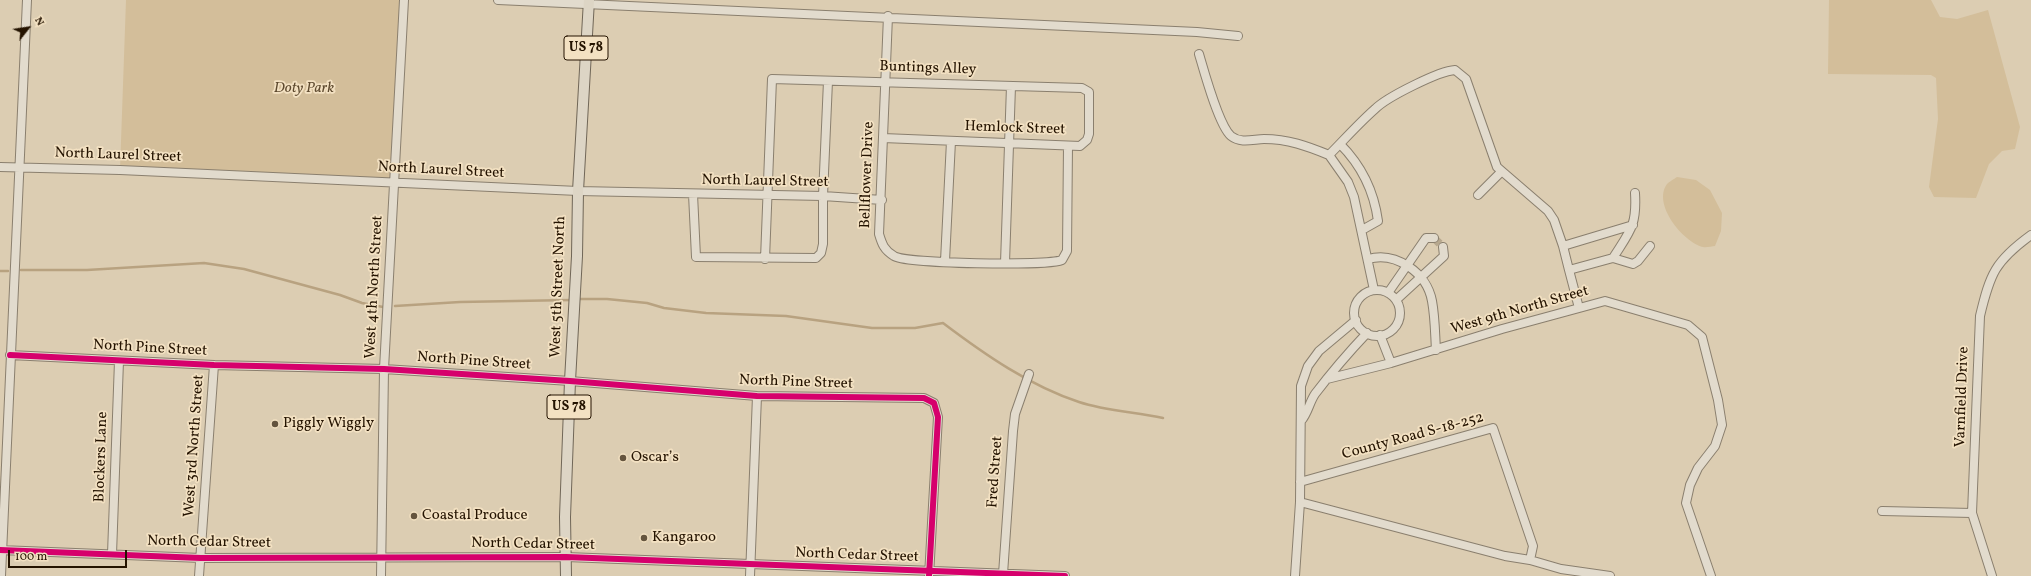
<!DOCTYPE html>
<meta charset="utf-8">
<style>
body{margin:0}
#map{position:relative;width:2031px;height:576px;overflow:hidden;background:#dccdb2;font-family:Vollkorn,serif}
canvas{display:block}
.north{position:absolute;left:8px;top:8px;width:40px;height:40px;-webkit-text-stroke:3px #f3e1c2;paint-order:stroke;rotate:60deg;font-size:11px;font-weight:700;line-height:16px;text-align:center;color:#241300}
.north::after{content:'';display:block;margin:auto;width:14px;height:18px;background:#241300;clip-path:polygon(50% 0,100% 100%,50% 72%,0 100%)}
.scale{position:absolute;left:8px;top:550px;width:119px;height:18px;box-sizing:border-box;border:2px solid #241300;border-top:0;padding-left:5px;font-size:12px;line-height:14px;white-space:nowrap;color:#241300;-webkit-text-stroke:3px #f3e1c2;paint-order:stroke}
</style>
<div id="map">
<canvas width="2031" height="576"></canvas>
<div class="north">N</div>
<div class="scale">100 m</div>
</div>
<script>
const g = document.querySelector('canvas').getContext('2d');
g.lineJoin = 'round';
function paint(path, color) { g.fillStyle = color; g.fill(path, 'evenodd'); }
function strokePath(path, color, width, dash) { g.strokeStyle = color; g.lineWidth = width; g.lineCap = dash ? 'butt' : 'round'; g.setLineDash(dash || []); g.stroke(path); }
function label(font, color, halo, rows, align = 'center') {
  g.font = font + ' Vollkorn,serif'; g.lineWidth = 3.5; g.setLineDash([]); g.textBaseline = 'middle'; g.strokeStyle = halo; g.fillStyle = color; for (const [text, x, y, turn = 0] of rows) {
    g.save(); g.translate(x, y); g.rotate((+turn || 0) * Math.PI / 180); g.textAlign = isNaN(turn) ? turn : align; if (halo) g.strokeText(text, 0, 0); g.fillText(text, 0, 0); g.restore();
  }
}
const green = new Path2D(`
 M126,0H404L395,182L120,170Z
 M1829,0H1931L1940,17L1957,19L1988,10L2020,127L2015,149L2002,151L1989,164L1976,198L1934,197L1929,187L1938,119L1936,78L1931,75L1828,74Z
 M1677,177L1696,180L1710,190L1722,213L1721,231L1715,246C1712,246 1706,248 1703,247C1683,242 1652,204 1667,184C1669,182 1674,179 1677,177Z`);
const stream = new Path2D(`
 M21,270H87L204,263L244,269L340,295L362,303L383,307
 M0,271H8
 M576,299H607L647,303L664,308L706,313L786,316L872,328H915L943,323C984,354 1030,386 1079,402C1106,411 1135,412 1163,418
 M395,306L460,302L571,300`);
const minorTunnel = new Path2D(`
 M1434,238L1443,247`);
const minor = new Path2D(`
 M498,0L1197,32L1238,36
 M888,16L879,234C882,244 884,250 894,256C906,264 1047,266 1062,260L1067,251L1068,146
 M1199,54C1204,71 1219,126 1231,136C1241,144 1254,139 1264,139C1288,139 1307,146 1329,155
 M1340,144C1361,165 1374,191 1378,221L1362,230
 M0,167L120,170L578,191L823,196L882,200
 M693,194L696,257L816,258L821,253L823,244V196L828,81
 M1478,195L1501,172
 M1613,258C1630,231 1637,226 1635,193
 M765,259L772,79L1082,88L1089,92V134L1087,140L1080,146L883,138
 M1368,259C1396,251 1427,273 1432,301C1435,317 1435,334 1436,350
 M945,261L951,141
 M1005,263L1011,86
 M1569,270L1563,246L1633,225
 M1374,290L1354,197L1348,182L1329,155C1344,140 1359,123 1375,109C1387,97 1439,71 1455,70L1466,79L1497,167L1548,211L1554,220L1563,246
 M1354 313a23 23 0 1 1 46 0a23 23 0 1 1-46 0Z
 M1388,293L1426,238H1434
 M1396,300L1444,256L1443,247
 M1579,308L1569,270L1613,258L1633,264L1638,261L1650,246
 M1380,335L1391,363
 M10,355L214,365L384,369L570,381L757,396L924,398L934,403L938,417L929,576
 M1327,379L1391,363L1502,329L1605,301L1688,325L1702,337L1718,400L1722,425L1715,446L1698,468L1690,485L1686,503L1711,576
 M1301,421C1308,413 1309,403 1315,394C1331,373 1349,352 1367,333
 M1300,482L1493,428L1533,546L1530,560
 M1300,502L1505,556L1530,560L1561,569L1610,576
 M1882,511L1972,513
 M0,550L201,558L566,557L1065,576
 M112,554L119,361
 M1003,574L1013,431L1015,414L1029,374
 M1,576L27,0
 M199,576L214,365
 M381,576L384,369L404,0
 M750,576L757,396
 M1295,576L1300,502L1301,386L1308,366L1319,351L1356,320
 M1992,576L1972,513L1980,316C1990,274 1995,261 2031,235`);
const major = new Path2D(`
 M566,576L565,517L570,381L577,256L578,191L589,0`);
const cycleway = new Path2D(`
 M10,355L214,365L384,369L570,381L757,396L924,398L934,403L938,417L929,576
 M0,550L201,558L566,557L1065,576`);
const markers = [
 [275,424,4,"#64543e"],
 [623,458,4,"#64543e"],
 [414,516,4,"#64543e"],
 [644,538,4,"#64543e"]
];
const shields = [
 [586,48,44],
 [569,407,44]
];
const shieldNames = [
 ["US 78",586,48],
 ["US 78",569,407]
];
const streetNames = [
 ["Buntings Alley",928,69,2],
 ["Hemlock Street",1015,129,2],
 ["North Laurel Street",118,156,2],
 ["North Laurel Street",441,171,3],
 ["Bellflower Drive",868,175,-88],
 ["North Laurel Street",765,182,1],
 ["West 4th North Street",375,287,-87],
 ["West 5th Street North",559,287,-88],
 ["West 9th North Street",1520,311,-16],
 ["North Pine Street",150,349,3],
 ["North Pine Street",474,362,4],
 ["North Pine Street",796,383,2],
 ["Varnfield Drive",1963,397,-88],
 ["County Road S-18-252",1413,437,-15],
 ["West 3rd North Street",195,446,-86],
 ["Blockers Lane",102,457,-88],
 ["Fred Street",996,472,-86],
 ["North Cedar Street",209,543,1],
 ["North Cedar Street",533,545,1],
 ["North Cedar Street",857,556,2]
];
const parkNames = [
 ["Doty Park",304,89]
];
const poiNames = [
 ["Piggly Wiggly",283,424],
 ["Oscar’s",631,458],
 ["Coastal Produce",422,516],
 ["Kangaroo",652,538]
];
paint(green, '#d3be9a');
strokePath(stream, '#b8a280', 2.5);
strokePath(minorTunnel, '#b7a88e', 8, [8, 4]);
strokePath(minor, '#8a7f6e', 10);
strokePath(major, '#706657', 12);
strokePath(minor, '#e2dbcd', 8);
strokePath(major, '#ddd5c5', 10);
strokePath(cycleway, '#d6006c', 6);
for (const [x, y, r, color] of markers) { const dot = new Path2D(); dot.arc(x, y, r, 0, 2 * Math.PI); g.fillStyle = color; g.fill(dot); strokePath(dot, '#f3e1c2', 1.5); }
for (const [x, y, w] of shields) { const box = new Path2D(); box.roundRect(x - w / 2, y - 12, w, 24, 3); g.fillStyle = '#f3e1c2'; g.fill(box); strokePath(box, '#241300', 1); }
label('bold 14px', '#241300', null, shieldNames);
label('15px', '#241300', '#f3e1c2', streetNames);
label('italic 15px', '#5e4a2f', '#f3e1c2', parkNames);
label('15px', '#241300', '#f3e1c2', poiNames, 'left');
</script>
